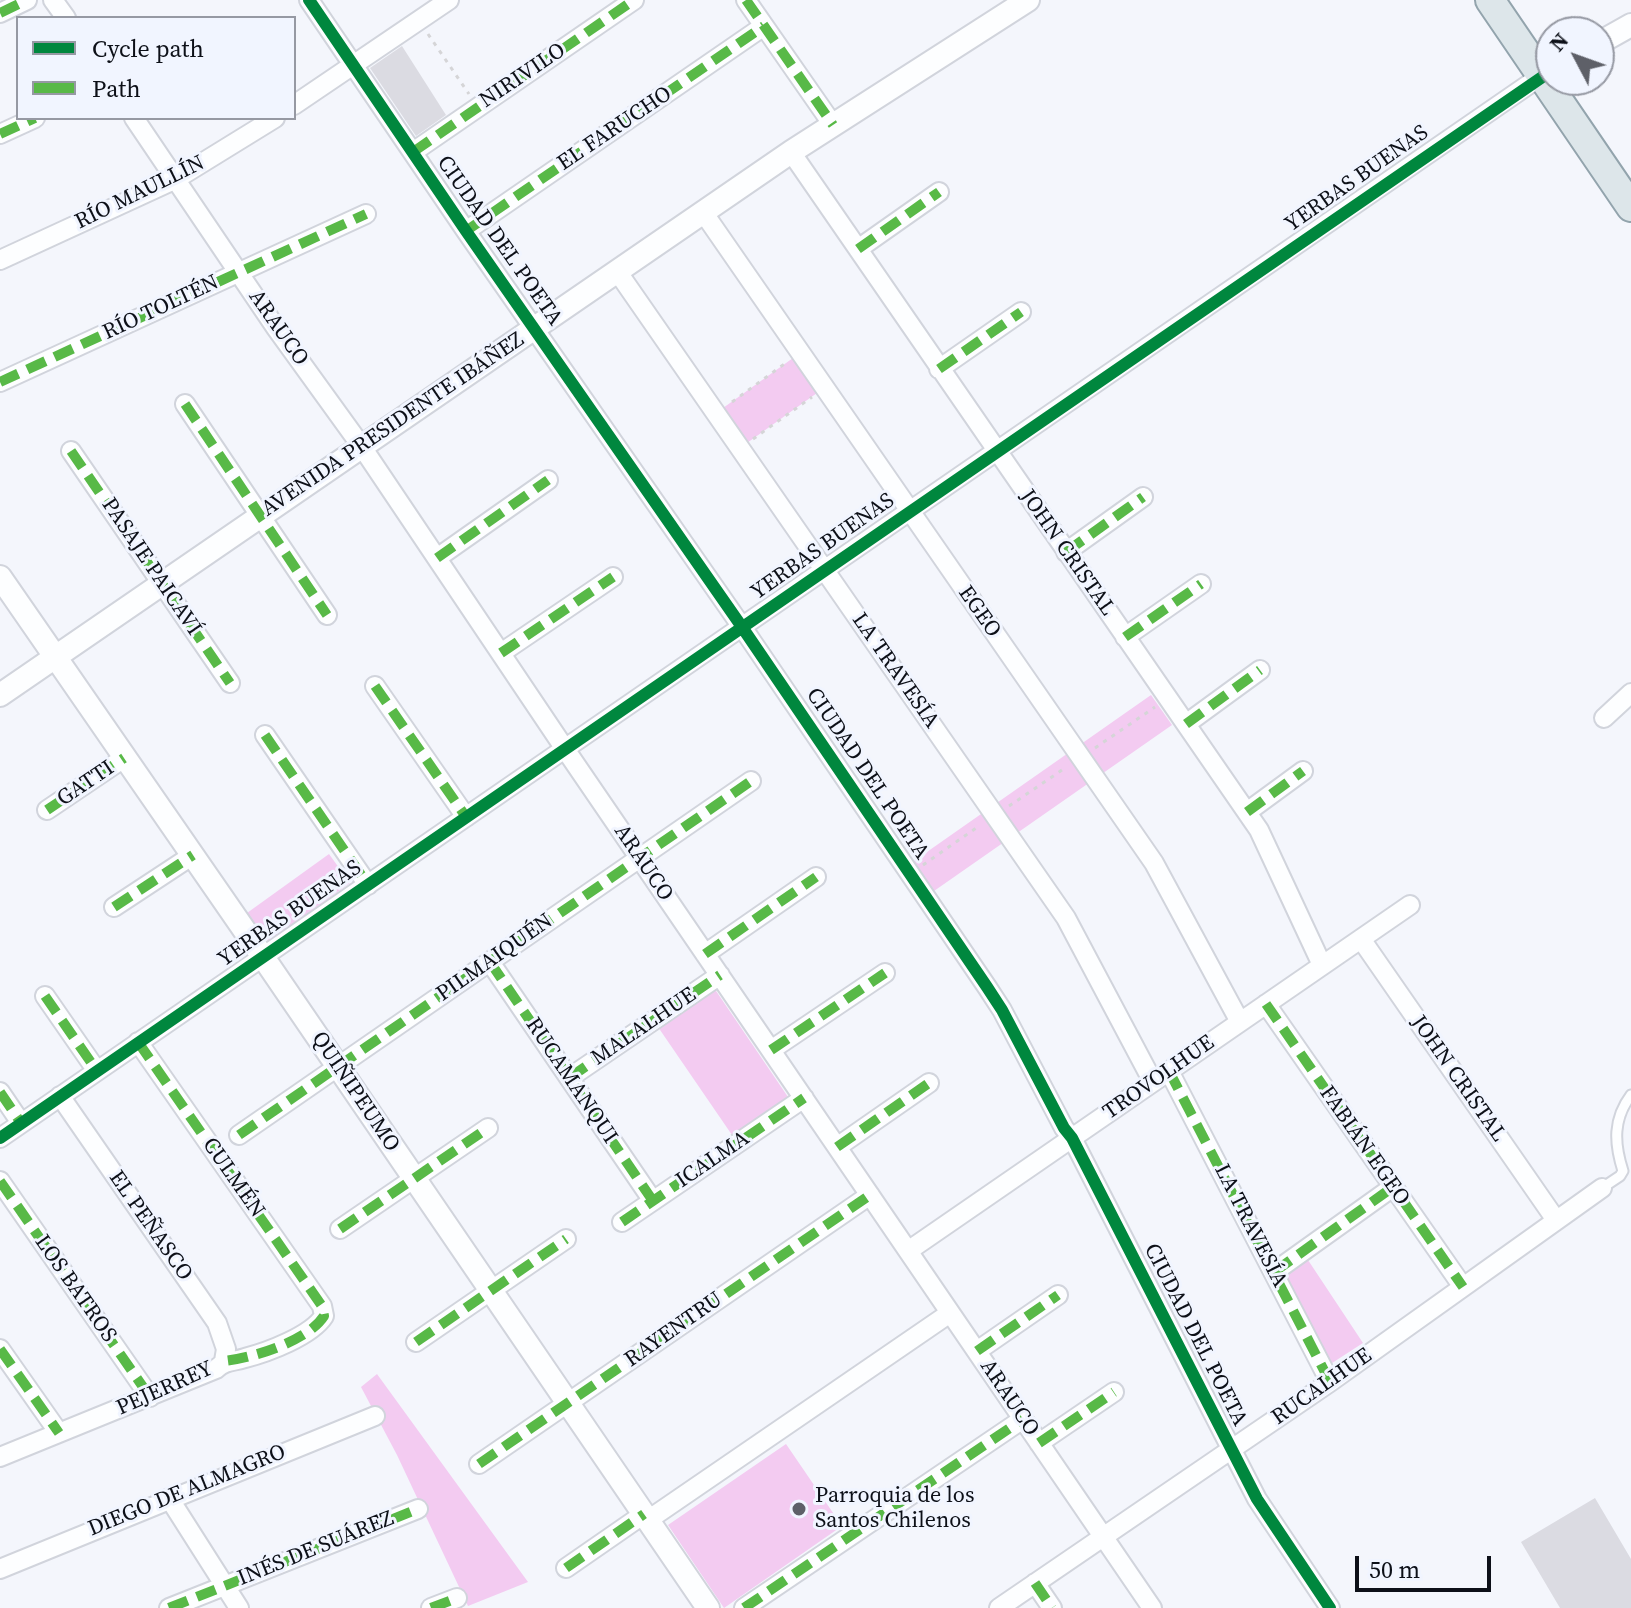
<!DOCTYPE html>
<meta charset="utf-8">
<style>
body{margin:0}
#map{position:relative;width:1631px;height:1608px;overflow:hidden;background:#f4f6fc;font-family:"Source Serif 4",serif}
canvas{display:block}
.legend{position:absolute;left:16px;top:16px;width:280px;height:104px;box-sizing:border-box;background:#f1f5ff;border:2px solid #9699a3;margin:0;padding:10px 14px;list-style:none;font-size:24px;color:#0d1018}
.legend li{display:flex;align-items:center;gap:16px;height:40px}
.legend b{width:40px;border:2px solid #9699a3}
.north{position:absolute;left:1535px;top:16px;width:80px;height:80px;box-sizing:border-box;background:#f1f5ff;border:2px solid #9699a3;border-radius:50%;rotate:311deg;font-size:22px;font-weight:700;line-height:32px;text-align:center;color:#0d1018}
.north::after{content:'';display:block;margin:auto;width:28px;height:36px;background:#5e6068;clip-path:polygon(50% 0,100% 100%,50% 72%,0 100%)}
.scale{position:absolute;left:1355px;top:1556px;width:136px;height:36px;box-sizing:border-box;border:4px solid #0d1018;border-top:0;padding-left:10px;font-size:24px;line-height:28px;white-space:nowrap;color:#0d1018;-webkit-text-stroke:6px #f1f5ff;paint-order:stroke}
</style>
<div id="map">
<canvas width="1631" height="1608"></canvas>
<ul class="legend">
<li><b style="height:10px;background:#00873e"></b>Cycle path</li>
<li><b style="height:10px;background:#58b947"></b>Path</li>
</ul>
<div class="north">N</div>
<div class="scale">50 m</div>
</div>
<script>
const g = document.querySelector('canvas').getContext('2d');
g.lineJoin = 'round';
function paint(path, color) { g.fillStyle = color; g.fill(path, 'evenodd'); }
function strokePath(path, color, width, dash) { g.strokeStyle = color; g.lineWidth = width; g.lineCap = dash ? 'butt' : 'round'; g.setLineDash(dash || []); g.stroke(path); }
function label(font, color, halo, rows, align = 'center') {
  g.font = font + ' "Source Serif 4",serif'; g.lineWidth = 6; g.setLineDash([]); g.textBaseline = 'middle'; g.strokeStyle = halo; g.fillStyle = color; for (const [text, x, y, turn = 0] of rows) {
    g.save(); g.translate(x, y); g.rotate((+turn || 0) * Math.PI / 180); g.textAlign = isNaN(turn) ? turn : align; if (halo) g.strokeText(text, 0, 0); g.fillText(text, 0, 0); g.restore();
  }
}
const green = new Path2D(`
 M800,353L824,388L740,448L716,413Z
 M1151,695L1172,725L934,891L914,861Z
 M329,854L350,883L268,942L247,913Z
 M714,988L788,1097L732,1135L658,1027Z
 M1308,1260L1363,1343L1329,1365L1285,1275Z
 M377,1374L528,1582L468,1606L397,1455L361,1387Z
 M786,1444L842,1526L724,1608L668,1525Z`);
const building = new Path2D(`
 M402,46L446,115L416,136L370,68Z
 M1595,1498L1631,1559V1608H1560L1521,1542Z`);
const path = new Path2D(`
 M428,34L469,94
 M732,402L787,362
 M753,439L812,397
 M1095,748L1155,707
 M1009,806L1065,768
 M923,865L979,826`);
const service = new Path2D(`
 M1602,1188L1620,1176L1623,1171C1614,1143 1613,1119 1631,1095`);
const minor = new Path2D(`
 M53,0L66,18
 M309,0L466,231L742,627L987,987L1002,1010L1064,1128L1072,1138L1257,1499L1330,1608
 M746,0L833,125
 M0,13L27,0
 M294,105L449,0
 M134,118L276,328L362,447L565,749L1152,1608
 M0,134L35,118
 M413,152L634,0
 M791,152L1259,830L1322,965
 M703,212L1154,863L1240,1022
 M466,231L764,26
 M858,249L939,192
 M0,260L176,179L275,118
 M617,271L1066,918L1153,1082
 M939,369L1021,312
 M0,382L366,214
 M185,404L327,615
 M71,451L230,683
 M1066,552L1143,497
 M437,558L548,480
 M1125,637L1201,584
 M501,653L613,577
 M375,686L466,817
 M1604,718L1631,693
 M1186,724L1260,670
 M265,735L368,885
 M47,810L124,758
 M1247,812L1303,771
 M114,907L193,855
 M1361,939L1556,1220
 M705,954L816,877
 M490,962L653,1201
 M45,996L97,1071
 M1266,1004L1463,1287
 M771,1050L885,973
 M1169,1071L1330,1382
 M569,1078L720,975
 M0,1092L21,1123
 M60,1096L217,1323L226,1349L224,1361
 M239,1135L751,781
 M0,1138L1541,76
 M837,1147L929,1083
 M0,1181L150,1397
 M622,1222L804,1098
 M340,1229L488,1128
 M908,1251L1410,905
 M1274,1272L1393,1187
 M416,1342L566,1239
 M0,1349L59,1433
 M977,1351L1058,1295
 M1039,1443L1114,1392
 M0,1457L216,1369C226,1360 233,1362 245,1358C268,1352 311,1336 324,1316L322,1306L138,1042
 M479,1464L870,1195
 M169,1498L239,1608
 M648,1520L950,1313
 M566,1568L644,1514
 M0,1569L375,1416
 M1035,1583L1052,1608
 M169,1608L418,1509
 M431,1608L457,1598
 M744,1608L1023,1419
 M999,1608L1330,1382L1602,1188`);
const tertiary = new Path2D(`
 M1599,43L1631,25
 M0,577L263,957L708,1608
 M0,695L791,152L1028,0`);
const primary = new Path2D(`
 M1490,0L1631,207`);
const quiet = new Path2D(`
 M746,0L833,125
 M0,13L27,0
 M0,134L35,118
 M413,152L634,0
 M466,231L764,26
 M858,249L939,192
 M939,369L1021,312
 M0,382L366,214
 M185,404L327,615
 M71,451L230,683
 M1066,552L1143,497
 M437,558L548,480
 M1125,637L1201,584
 M501,653L613,577
 M375,686L466,817
 M1186,724L1260,670
 M265,735L368,885
 M47,810L124,758
 M1247,812L1303,771
 M114,907L193,855
 M705,954L816,877
 M490,962L653,1201
 M45,996L97,1071
 M1266,1004L1463,1287
 M138,1042L322,1306L324,1316C308,1341 253,1358 224,1361
 M771,1050L885,973
 M1169,1071L1330,1382
 M569,1078L720,975
 M0,1092L21,1123
 M239,1135L751,781
 M837,1147L929,1083
 M0,1181L150,1397
 M622,1222L804,1098
 M340,1229L488,1128
 M1274,1272L1393,1187
 M416,1342L566,1239
 M0,1349L59,1433
 M977,1351L1058,1295
 M1039,1443L1114,1392
 M479,1464L870,1195
 M566,1568L644,1514
 M1035,1583L1052,1608
 M169,1608L418,1509
 M431,1608L457,1598
 M744,1608L1023,1419`);
const cycleway = new Path2D(`
 M309,0L466,231L742,627L987,987L1002,1010L1064,1128L1072,1138L1257,1499L1330,1608
 M0,1138L1551,71`);
const markers = [
 [799,1509,8,"#5e6068"]
];
const streetNames = [
 ["NIRIVILO",523,76,-34],
 ["EL FARUCHO",615,129,-34],
 ["YERBAS BUENAS",1357,179,-35],
 ["RÍO MAULLÍN",140,193,-26],
 ["CIUDAD DEL POETA",499,241,55],
 ["RÍO TOLTÉN",161,308,-25],
 ["ARAUCO",278,328,55],
 ["AVENIDA PRESIDENTE IBÁÑEZ",393,425,-34],
 ["YERBAS BUENAS",823,547,-35],
 ["JOHN CRISTAL",1067,553,55],
 ["PASAJE PAICAVÍ",151,567,56],
 ["EGEO",979,612,55],
 ["LA TRAVESÍA",895,671,55],
 ["CIUDAD DEL POETA",867,774,56],
 ["GATTI",86,784,-34],
 ["ARAUCO",643,863,56],
 ["YERBAS BUENAS",290,914,-35],
 ["PILMAIQUÉN",495,958,-35],
 ["MALALHUE",644,1027,-34],
 ["TROVOLHUE",1159,1078,-35],
 ["JOHN CRISTAL",1458,1079,55],
 ["RUCAMANQUI",571,1081,56],
 ["QUIÑIPEUMO",355,1092,56],
 ["FABIÁN EGEO",1364,1146,55],
 ["ICALMA",713,1160,-34],
 ["CULMÉN",233,1178,55],
 ["EL PEÑASCO",150,1226,55],
 ["LA TRAVESÍA",1250,1226,63],
 ["LOS BATROS",75,1289,55],
 ["RAYENTRU",674,1330,-35],
 ["CIUDAD DEL POETA",1195,1335,63],
 ["RUCALHUE",1322,1387,-35],
 ["PEJERREY",165,1389,-24],
 ["ARAUCO",1009,1398,56],
 ["DIEGO DE ALMAGRO",187,1491,-22],
 ["INÉS DE SUÁREZ",316,1549,-22]
];
const poiNames = [
 ["Parroquia de los",815,1496],
 ["Santos Chilenos",815,1521]
];
paint(green, '#f3cbf1');
paint(building, '#dbdbe2');
strokePath(service, '#d1d4dc', 13);
strokePath(minor, '#d1d4dc', 22);
strokePath(tertiary, '#d1d4dc', 26);
strokePath(primary, '#93a4ad', 32);
strokePath(path, '#d5d5d7', 3, [4, 6]);
strokePath(service, '#fdfeff', 9);
strokePath(minor, '#fdfeff', 18);
strokePath(tertiary, '#fdfeff', 22);
strokePath(primary, '#dde6ea', 28);
strokePath(quiet, '#58b947', 10, [20, 10]);
strokePath(cycleway, '#00873e', 12);
for (const [x, y, r, color] of markers) { const dot = new Path2D(); dot.arc(x, y, r, 0, 2 * Math.PI); g.fillStyle = color; g.fill(dot); strokePath(dot, '#f1f5ff', 3); }
label('22px', '#0d1018', '#f1f5ff', streetNames);
label('22px', '#0d1018', '#f1f5ff', poiNames, 'left');
</script>
